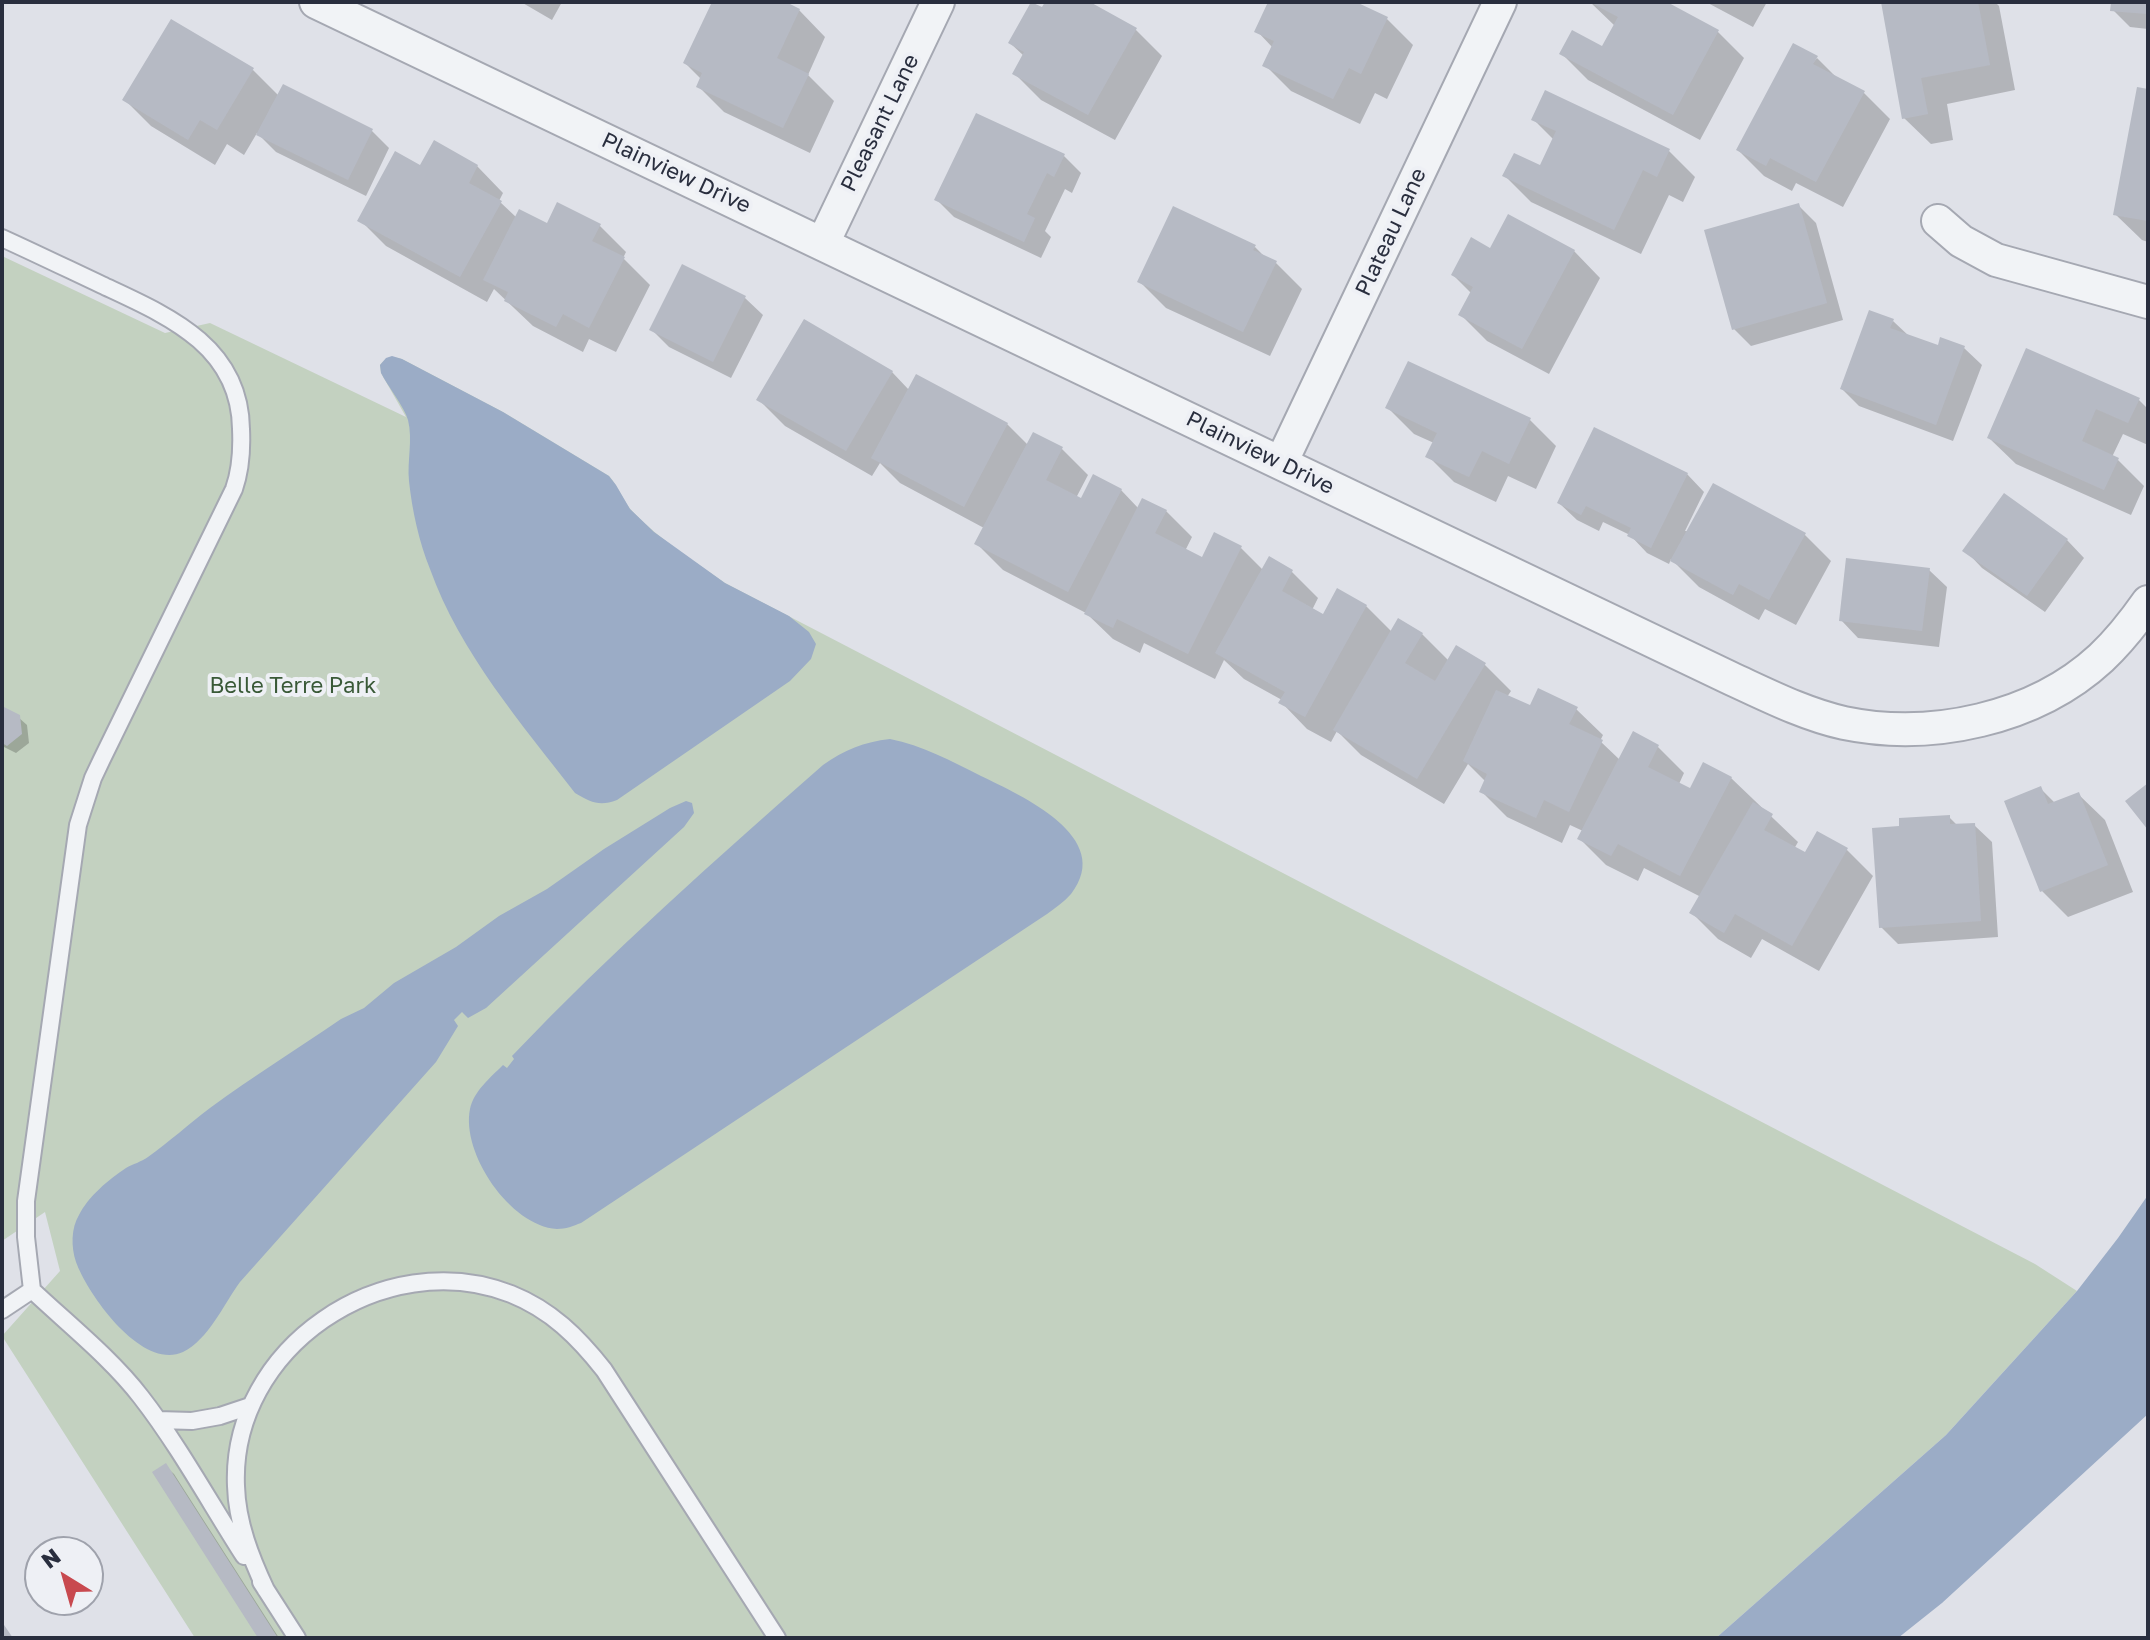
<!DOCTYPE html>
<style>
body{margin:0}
#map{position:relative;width:2150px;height:1640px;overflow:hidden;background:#dfe1e8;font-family:"Golos Text",sans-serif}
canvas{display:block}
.frame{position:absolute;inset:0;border:4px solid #292e3e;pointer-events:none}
.north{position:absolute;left:24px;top:1536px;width:80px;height:80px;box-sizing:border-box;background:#eef0f5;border:2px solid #9fa2ac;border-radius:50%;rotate:323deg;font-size:22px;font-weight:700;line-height:32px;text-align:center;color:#292e3e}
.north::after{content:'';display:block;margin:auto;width:28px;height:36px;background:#c8494f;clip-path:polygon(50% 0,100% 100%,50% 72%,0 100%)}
</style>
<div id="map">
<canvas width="2150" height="1640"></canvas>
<div class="frame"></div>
<div class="north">N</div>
</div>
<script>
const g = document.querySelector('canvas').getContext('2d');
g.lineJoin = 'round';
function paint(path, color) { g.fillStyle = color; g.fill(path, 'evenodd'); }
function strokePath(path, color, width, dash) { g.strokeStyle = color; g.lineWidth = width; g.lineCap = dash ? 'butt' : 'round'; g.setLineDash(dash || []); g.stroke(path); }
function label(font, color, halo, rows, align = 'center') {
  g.font = font + ' "Golos Text",sans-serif'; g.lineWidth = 8; g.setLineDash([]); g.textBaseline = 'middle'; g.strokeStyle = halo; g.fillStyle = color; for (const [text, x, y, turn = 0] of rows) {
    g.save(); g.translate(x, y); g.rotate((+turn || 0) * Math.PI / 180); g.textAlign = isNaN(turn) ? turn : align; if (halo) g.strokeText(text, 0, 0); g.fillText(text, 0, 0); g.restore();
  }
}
const green = new Path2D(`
 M2,256L165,333L210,323L406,417L381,373L380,365C387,356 391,356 402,359L503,412L609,476C619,487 623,502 634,513C660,540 694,561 725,583L2035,1264L2077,1291L1946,1435L1716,1638H195L2,1336L60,1271L45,1212L2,1241Z`);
const water = new Path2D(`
 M392,356L402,359L503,412L609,476L616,485L630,509L654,532L725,583L789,616L809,632L816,644L811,659L790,681L617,800C599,807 591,802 575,793C522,724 460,653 430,569C419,542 412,510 409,481C407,461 413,440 408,420C405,408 387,385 381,373L380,365L386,358Z
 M890,739C922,745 951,761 981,776C1020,795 1116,837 1071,894C1064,902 1055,908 1047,914L581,1223C573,1226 566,1229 557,1229C510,1226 461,1153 470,1109C474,1091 490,1078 503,1065L507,1068L514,1059L512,1056C610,953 716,859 823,765C844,750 864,742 890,739Z
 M686,801L692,803L694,813L684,827L486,1008L468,1018L462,1012L454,1020L458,1026L436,1062L240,1282C224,1304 208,1340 183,1352C142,1371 88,1295 76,1262C71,1247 71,1228 79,1215C88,1197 109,1179 126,1168C133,1164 141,1162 148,1157C169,1142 189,1124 210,1108C252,1077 297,1049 341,1019L364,1008L394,983L456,947L499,916L547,889L604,849L670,808Z
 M2148,1195V1414L1942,1603L1898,1638H1716L1946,1435L2077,1291L2118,1238Z`);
const shadow = new Path2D(`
 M521,2H562L552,20Z
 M714,2H781L799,10L825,37L808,75L834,101L810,153L724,112L698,86L701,79L685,63Z
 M1047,2H1086L1135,29L1162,56L1115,140L1041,100L1014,73L1024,56L1010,43L1043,10Z
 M1271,2H1351L1387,19L1413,45L1387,99L1375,93L1360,124L1291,91L1265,65L1273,48L1257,31Z
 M1590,2H1662L1718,32L1744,58L1700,140L1588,80L1562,54L1603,48L1615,26Z
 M1706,2H1767L1753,27Z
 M1883,2H1995L1999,6L2015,90L1947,104L1953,140L1931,144L1904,118Z
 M2113,2H2148V29L2130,27L2113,10Z
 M1817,58L1839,80L1864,93L1890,119L1843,207L1796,183L1792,191L1764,176L1738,150Z
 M253,70L279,96L372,131L389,148L366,196L276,152L257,133L244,155L227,144L215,165L151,126L125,100Z
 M2148,91V242L2142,240L2115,214Z
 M1533,119L1669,151L1695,177L1683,202L1669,195L1641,254L1531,202L1505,176L1541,168L1554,140Z
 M1064,156L1081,173L1072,193L1065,189L1045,231L1051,237L1041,258L954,217L937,200Z
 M477,166L503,193L499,201L517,218L547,226H600L626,252L623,258L650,285L616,352L589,339L583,352L533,326L494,289L487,302L386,246L360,220L421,167Z
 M1798,205L1816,223L1843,320L1751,346L1734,329Z
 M1255,247L1266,258L1276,263L1302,289L1270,356L1166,308L1140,282Z
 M1491,250L1574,251L1600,278L1549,374L1487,341L1461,315L1472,294L1453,275Z
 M683,266L745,298L763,315L731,378L669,347L651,329Z
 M1893,321L1910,337L1939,348H1964L1982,365L1953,441L1859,406L1842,389Z
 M2028,351L2138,399L2148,409V445L2123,434L2112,457L2117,459L2144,486L2131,515L2016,464L1989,438Z
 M892,372L909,390L1007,424L1028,445L1062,449L1088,475L1076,498L1081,501L1121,490L1139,509L1166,511L1192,537L1185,551L1203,559L1241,548L1263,570L1270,559L1292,572L1318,598L1312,610L1324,617L1366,606L1392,632L1422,634L1449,661L1484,664L1511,691L1507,697L1531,708L1576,709L1603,735L1600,741L1620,760L1634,734L1658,747L1684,773L1679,784L1691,790L1731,778L1798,842L1794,849L1805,855L1846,849L1873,876L1819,971L1762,939L1751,958L1718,939L1692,913L1701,897L1644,868L1638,881L1606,865L1579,838L1583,831L1570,825L1562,843L1507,817L1481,791L1486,782L1468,764L1444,804L1361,755L1337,731L1331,742L1307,729L1281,702L1282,700L1244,679L1224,660L1215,679L1144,643L1140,653L1113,639L1086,613L1003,570L976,543L984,528L900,483L880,463L872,476L785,426L759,400Z
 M1388,408L1530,420L1556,446L1536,489L1508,476L1496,502L1454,482L1428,456L1434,443L1414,434Z
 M1687,474L1704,492L1685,531L1805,535L1831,561L1796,625L1765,609L1759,620L1699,587L1671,559L1669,564L1647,553L1630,535L1603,522L1599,531L1577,520L1559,503Z
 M2067,540L2084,558L2045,612L1982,568L1965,550Z
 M1929,570L1947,587L1939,647L1858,638L1841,620Z
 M2,710L18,717L27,725L29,743L16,753L2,746Z
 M2040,788L2055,803L2078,794L2105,820L2133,892L2068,917L2042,891L2007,802Z
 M1949,817L1958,826L1974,825L1992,842L1998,937L1898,944L1881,927L1901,828Z
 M165,1466L174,1474L279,1638H261Z`);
const building = new Path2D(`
 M712,2H786L800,9L777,58L809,74L783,128L696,87L702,73L683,63Z
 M1031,2L1042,7L1045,2H1090L1137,28L1088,115L1012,74L1024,52L1008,43Z
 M1268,2H1356L1388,17L1361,74L1349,68L1333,99L1262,66L1274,41L1254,32Z
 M1590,2H1667L1719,30L1673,115L1559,54L1572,30L1602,46L1618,17Z
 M1881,2H1978L1990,65L1921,78L1928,114L1902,119Z
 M2111,2H2148V14L2110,11Z
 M171,19L254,68L217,130L200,120L188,140L122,100Z
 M1793,43L1818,56L1813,64L1865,91L1816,182L1770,158L1766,166L1736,150Z
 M283,84L373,129L348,180L256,135Z
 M2137,87L2148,89V221L2113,215Z
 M1545,90L1670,149L1657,177L1643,170L1614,230L1502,176L1514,153L1540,165L1556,131L1531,120Z
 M976,113L1065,154L1054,177L1047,173L1027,214L1035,218L1024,242L934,200Z
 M434,140L478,165L469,183L502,201L460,277L357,221L395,151L420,165Z
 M557,202L601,224L592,241L625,257L589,328L563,314L556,327L504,301L508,292L483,280L519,209L547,223Z
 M1799,203L1827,303L1732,330L1704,230Z
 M1173,206L1256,245L1253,250L1277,261L1243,332L1137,282Z
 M1508,214L1575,250L1522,349L1458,315L1473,287L1451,275L1471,237L1490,248Z
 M682,264L746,296L713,362L649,330Z
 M1869,310L1894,319L1890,328L1938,345L1940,337L1965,346L1936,425L1840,389Z
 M804,319L893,371L846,451L756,400Z
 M2026,348L2140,398L2128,423L2096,409L2082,441L2119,458L2104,490L1987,438Z
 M1408,361L1531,418L1509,464L1482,451L1469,477L1425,457L1437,433L1385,408Z
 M916,374L1008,423L964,507L871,458Z
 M1594,427L1688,473L1651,548L1627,536L1631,528L1586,506L1581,515L1557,503Z
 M1033,432L1063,447L1046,480L1081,498L1093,474L1122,489L1068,592L974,544Z
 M1713,483L1806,533L1769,600L1739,584L1733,595L1670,561Z
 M2004,493L2068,539L2027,596L1962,551Z
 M1142,498L1167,510L1155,533L1202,557L1214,532L1242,546L1188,654L1117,619L1113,628L1084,614Z
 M1269,556L1293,570L1282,591L1323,614L1337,588L1367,605L1305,717L1278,703L1285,692L1215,653Z
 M1846,558L1930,568L1922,631L1839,621Z
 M1398,618L1423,633L1405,663L1435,681L1456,645L1486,663L1417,779L1333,730Z
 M1538,688L1578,707L1569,724L1603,740L1569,812L1544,800L1536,818L1479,792L1487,774L1463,761L1496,690L1530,705Z
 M2,706L20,715L22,734L7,746L2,743Z
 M1633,731L1659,745L1648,767L1690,788L1703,762L1732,777L1680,876L1618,844L1611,856L1577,839Z
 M2148,783V830L2125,801Z
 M2041,786L2048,804L2079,792L2108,865L2040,892L2004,801Z
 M1753,802L1773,814L1764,830L1805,852L1817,831L1848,848L1792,946L1735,914L1724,933L1689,913Z
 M1950,815V824L1975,823L1981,921L1879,928L1872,828L1899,826V818Z
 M166,1463L278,1638H258L152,1472Z
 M2,1622L13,1638H2Z`);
const service = new Path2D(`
 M2,238C35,253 68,269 102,285C166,315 240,345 241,429C242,450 241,469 234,489L102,759L93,778L78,825L26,1201V1237L32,1290L2,1310
 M32,1290C68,1324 111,1358 141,1397C179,1446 210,1503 244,1556
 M158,1420L192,1421L220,1416L250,1406
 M261,1582L297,1638
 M266,1590C251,1558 237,1523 236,1486C230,1348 384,1244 511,1294C551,1310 578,1337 604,1370L777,1638`);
const minor = new Path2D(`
 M316,2L1730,678C1767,695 1804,714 1844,723C1931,741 2035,719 2101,658C2119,641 2134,622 2148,602
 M1938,221L1961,241L1996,260L2148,302
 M823,243L938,2
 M1281,463L1500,2`);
const streetNames = [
 ["Pleasant Lane",880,123,-64],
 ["Plainview Drive",676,173,25],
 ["Plateau Lane",1391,232,-65],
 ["Plainview Drive",1260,453,26]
];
const parkNames = [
 ["Belle Terre Park",293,686]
];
paint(green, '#c3d1c0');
paint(water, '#9bacc6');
paint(shadow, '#0003');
paint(building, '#b6bac4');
strokePath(service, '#a5a8b2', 20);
strokePath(minor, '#a5a8b2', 36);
strokePath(service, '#f1f3f6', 16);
strokePath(minor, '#f1f3f6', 32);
label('22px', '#292e3e', '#eef0f5', streetNames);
label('22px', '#395937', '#eef0f5', parkNames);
</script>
